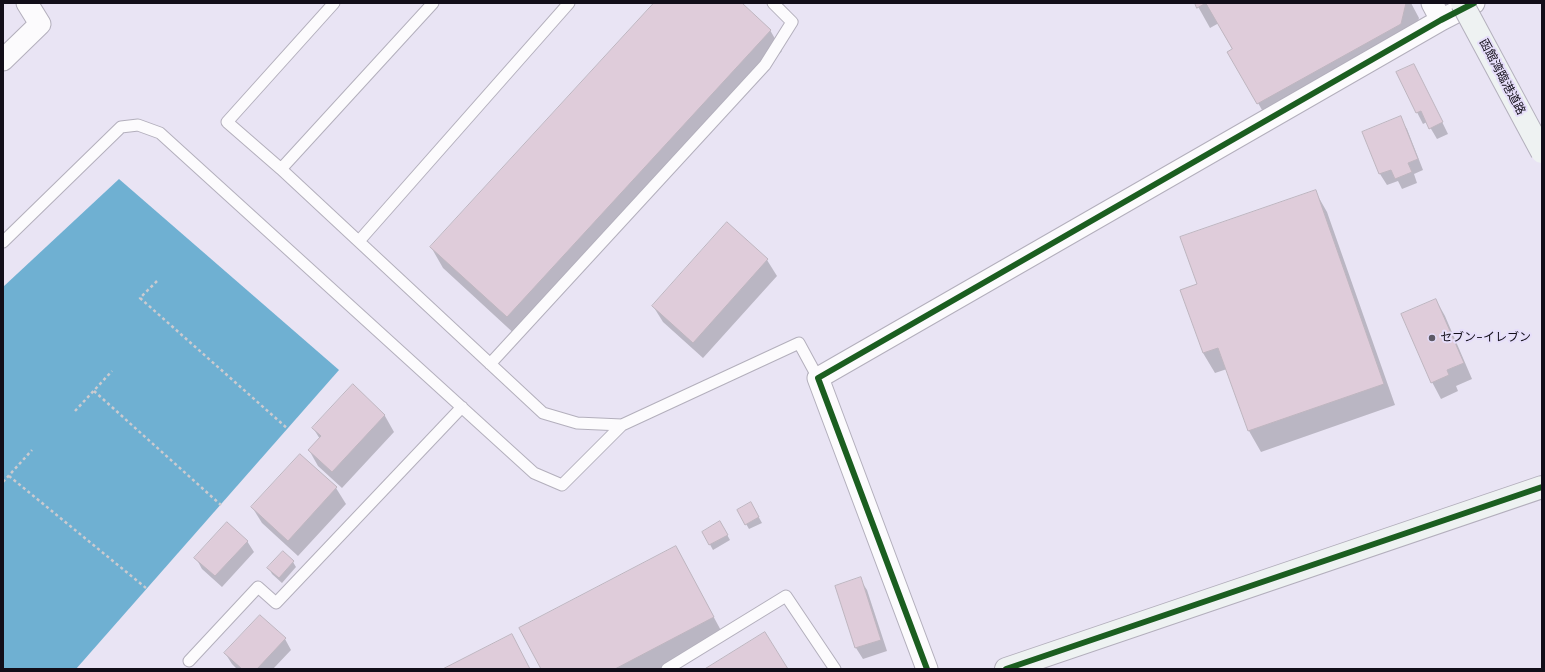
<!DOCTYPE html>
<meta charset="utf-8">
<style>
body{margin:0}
#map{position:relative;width:1545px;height:672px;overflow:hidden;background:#e9e4f4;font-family:Merriweather,serif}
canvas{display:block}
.frame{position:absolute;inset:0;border:4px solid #120e19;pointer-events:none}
</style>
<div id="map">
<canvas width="1545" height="672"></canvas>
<div class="frame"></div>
</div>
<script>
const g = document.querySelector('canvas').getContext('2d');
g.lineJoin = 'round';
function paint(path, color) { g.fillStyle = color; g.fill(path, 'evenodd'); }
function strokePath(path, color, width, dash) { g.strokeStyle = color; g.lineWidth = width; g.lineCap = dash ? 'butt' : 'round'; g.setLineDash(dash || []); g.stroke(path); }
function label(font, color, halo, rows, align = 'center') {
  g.font = font + ' Merriweather,"Noto Sans JP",serif'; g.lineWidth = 4; g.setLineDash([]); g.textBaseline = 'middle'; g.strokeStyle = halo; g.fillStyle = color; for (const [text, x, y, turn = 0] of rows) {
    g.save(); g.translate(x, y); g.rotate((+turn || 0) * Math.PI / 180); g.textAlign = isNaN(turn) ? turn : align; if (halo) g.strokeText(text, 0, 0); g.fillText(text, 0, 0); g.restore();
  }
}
const water = new Path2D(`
 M119,179L339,370L76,669H3V287Z`);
const shadow = new Path2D(`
 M655,3H740L770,30L782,51L519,338L443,268L431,247Z
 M1196,3H1411L1419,18L1412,44L1270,124L1229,52L1233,49L1219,23L1210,28Z
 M1414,65L1448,134L1437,139L1427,122L1423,124L1397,73Z
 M1400,118L1407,129L1423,170L1414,174L1417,183L1402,189L1398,181L1387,185L1380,174L1363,132Z
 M1315,191L1327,212L1395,405L1261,452L1249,431L1227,369L1215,373L1203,353L1198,285Z
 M767,260L777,276L703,358L663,322L653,306Z
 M1436,300L1445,316L1472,379L1456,386L1458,391L1441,399L1432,382Z
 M353,386L385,416L394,432L342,488L318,466L309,450L320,439L313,428Z
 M300,455L336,488L346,504L298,556L262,523L252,507Z
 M751,503L762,523L749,529L738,510Z
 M720,522L730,540L713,550L703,532Z
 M247,541L254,552L222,587L202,569L196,558Z
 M676,547L725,638L666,669H542Z
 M293,562L296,567L282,583L272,574L269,568Z
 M860,579L867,590L887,651L863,659L856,648L836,586Z
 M285,639L291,650L273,669H237L232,664L225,653Z`);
const building = new Path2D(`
 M654,3H742L771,30L507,317L430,247Z
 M1195,3H1206L1197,8Z
 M1206,3H1406L1401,24L1257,104L1227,52L1232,49Z
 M1414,64L1443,122L1429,129L1421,111L1416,113L1396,72Z
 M1401,116L1418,159L1408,163L1412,172L1395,179L1391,170L1379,174L1362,132Z
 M1316,190L1384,384L1248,431L1218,348L1203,353L1180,290L1197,284L1180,237Z
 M727,222L768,259L693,343L652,306Z
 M1436,299L1464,363L1447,370L1449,375L1431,383L1401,314Z
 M353,384L385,415L332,472L308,450L321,436L312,428Z
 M300,454L337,487L288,541L251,507Z
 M751,502L759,517L745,525L737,510Z
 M720,521L728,535L709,545L702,532Z
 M227,522L248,541L215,576L194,558Z
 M676,546L714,617L615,669H541L519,628Z
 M283,551L294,561L279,578L267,568Z
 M861,577L881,640L855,648L835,586Z
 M260,615L286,638L257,669H242L224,653Z
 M765,632L788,669H705Z
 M512,634L530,669H443Z`);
const path = new Path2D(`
 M157,281L140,298L288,429
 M94,391L221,505
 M75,411L112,371
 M9,476L146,588
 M3,482L32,450`);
const lane = new Path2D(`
 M334,3L227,122L281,169L543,413L577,423L622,425L799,343L818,378
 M281,169L433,3
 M359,241L569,3
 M3,242L121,127L138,125L160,133L534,473L562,485L622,425
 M490,364L765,65L792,22L773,3
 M189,661L258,587L276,603L462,407
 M667,669L786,596L835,669`);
const street = new Path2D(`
 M1432,3L1441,20
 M3,60L40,24L27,3
 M927,669L818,378L1441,20L1474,3`);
const secondary = new Path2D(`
 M1006,669L1542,487`);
const secondaryBridge = new Path2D(`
 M1462,3L1542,152`);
const cycleway = new Path2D(`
 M927,669L818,378L1441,20L1474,3
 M1006,669L1542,487`);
const markers = [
 [1432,338,4,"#5d5966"]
];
const streetNames = [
 ["函館湾臨港道路",1502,77,62]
];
const poiNames = [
 ["セブン-イレブン",1440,338]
];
paint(water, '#6fb0d2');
paint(shadow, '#0003');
paint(building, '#dfccda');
strokePath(building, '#beb5bf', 1);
strokePath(lane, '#b3afbc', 13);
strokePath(street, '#b3afbc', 23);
strokePath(secondary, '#b3afbc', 24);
strokePath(path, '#cccbd0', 2.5, [3, 3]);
strokePath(lane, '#fcfbfd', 11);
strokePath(street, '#fcfbfd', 21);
strokePath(secondary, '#eef2f2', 22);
strokePath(secondaryBridge, '#b3afbc', 24, []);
strokePath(secondaryBridge, '#eef2f2', 22);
strokePath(cycleway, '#1b5e20', 6);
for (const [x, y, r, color] of markers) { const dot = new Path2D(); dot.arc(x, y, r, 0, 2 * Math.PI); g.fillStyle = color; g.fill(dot); strokePath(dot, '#e6defa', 1.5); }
label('12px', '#120e19', '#e6defa', streetNames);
label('12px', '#120e19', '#e6defa', poiNames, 'left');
</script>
